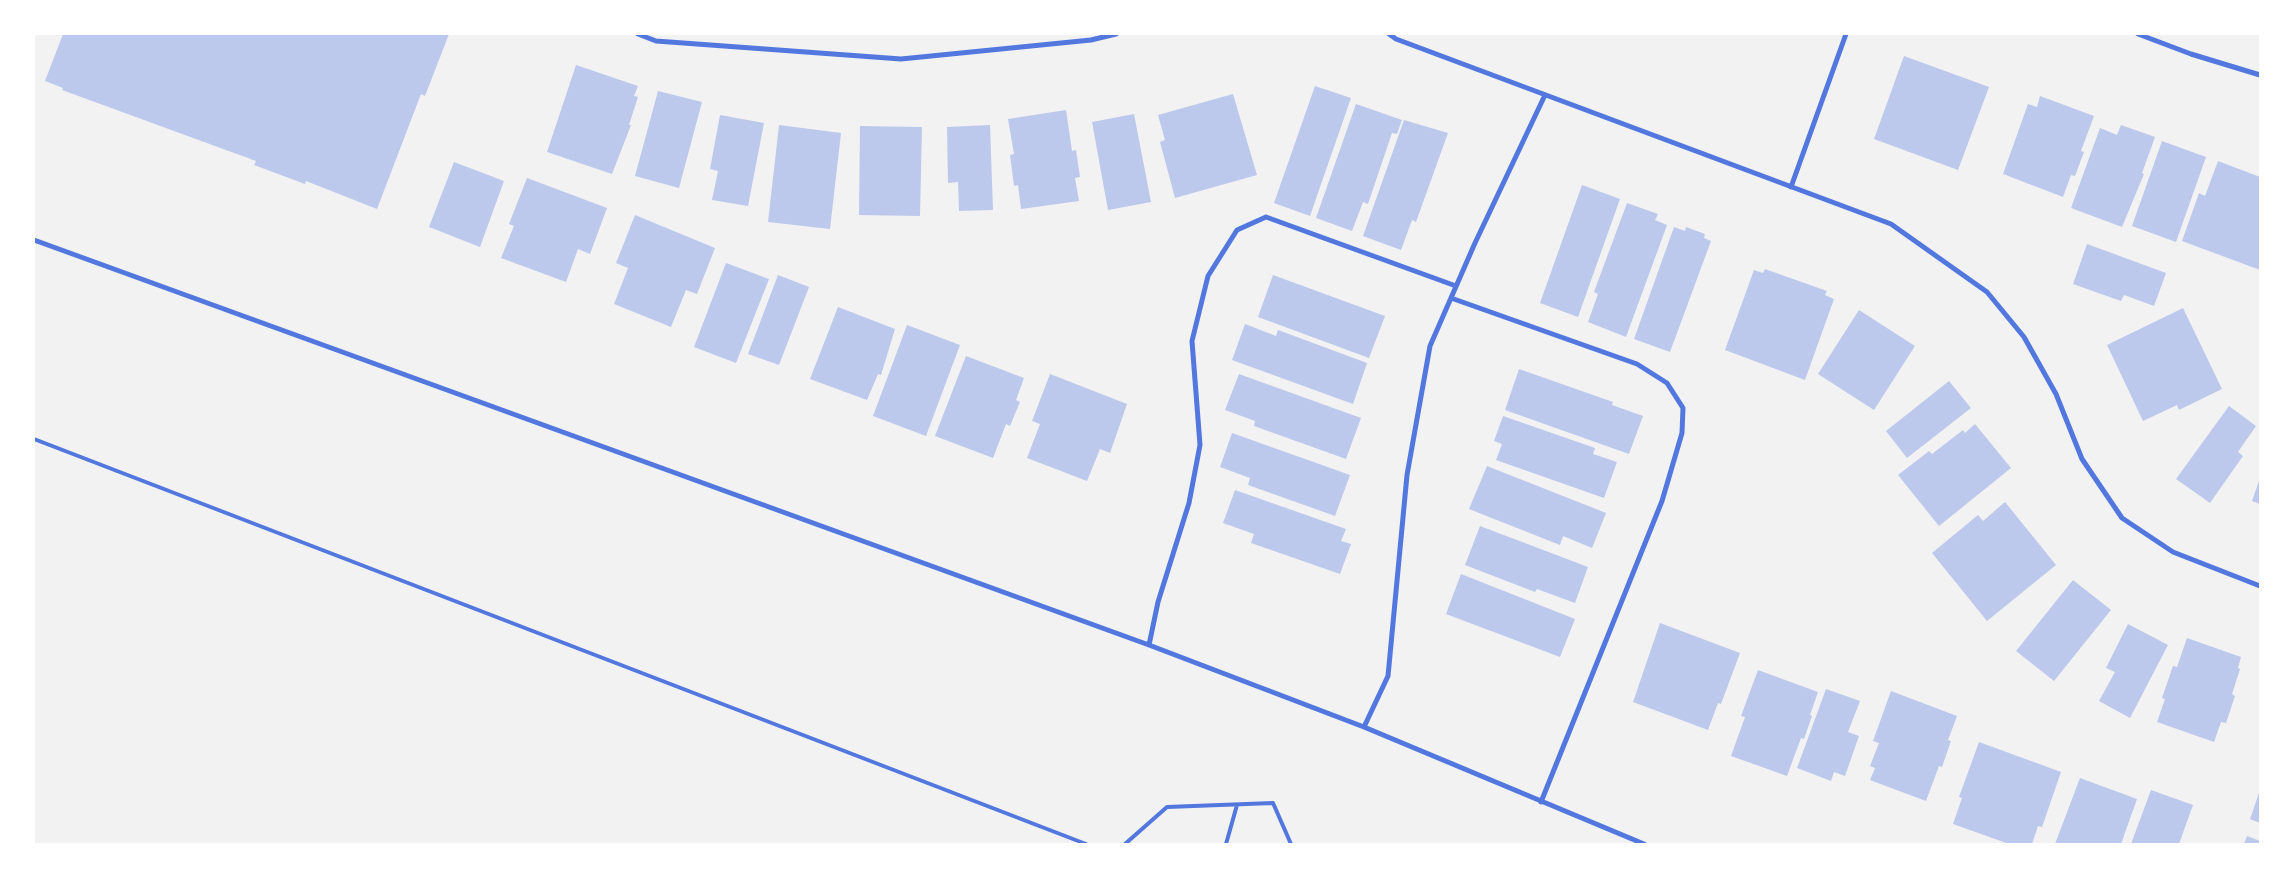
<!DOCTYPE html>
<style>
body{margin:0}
#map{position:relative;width:2294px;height:878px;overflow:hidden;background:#f2f2f2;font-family:Cabin,sans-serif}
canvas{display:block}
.frame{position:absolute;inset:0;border:35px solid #fff;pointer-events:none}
</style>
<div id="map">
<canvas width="2294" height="878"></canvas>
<div class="frame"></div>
</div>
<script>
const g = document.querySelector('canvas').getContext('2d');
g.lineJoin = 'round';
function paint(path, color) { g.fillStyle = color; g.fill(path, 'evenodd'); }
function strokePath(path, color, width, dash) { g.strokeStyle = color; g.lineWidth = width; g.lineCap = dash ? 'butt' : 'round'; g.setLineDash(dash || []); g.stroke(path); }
const building = new Path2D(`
 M63,34H449L425,96L421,94L377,209L306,181L305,184L254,165L256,161L62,90L63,88L45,81Z
 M1904,56L1989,87L1958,170L1874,139Z
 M576,65L638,86L634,96L638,97L629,125H631L612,174L547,152Z
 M1315,86L1351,98L1310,216L1274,203Z
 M658,91L702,102L679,188L635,176Z
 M1233,94L1257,175L1175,198L1160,142L1165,140L1158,115Z
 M2040,96L2094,116L2081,151L2084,152L2075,176L2071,175L2063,197L2003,174L2028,104L2037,107Z
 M1356,104L1402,120L1397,134L1392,133L1368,204L1363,202L1352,231L1316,218Z
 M1066,110L1072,151L1076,150L1080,177L1075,178L1079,201L1021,209L1018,185L1014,186L1010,155L1014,154L1008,119Z
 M1134,114L1151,202L1108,210L1092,122Z
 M720,115L764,123L748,206L712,200L718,171L710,169Z
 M1404,120L1448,133L1416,222L1412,220L1401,250L1363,236Z
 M779,125L841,133L830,229L768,222Z
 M990,125L993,210L959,211L958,182L948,183L947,127Z
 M2121,125L2155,137L2142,173L2144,174L2122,227L2071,208L2100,128L2117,135Z
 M860,126L922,127L920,216L859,215Z
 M2162,141L2206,157L2176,242L2132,226Z
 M2218,161L2260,177V270L2182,241L2199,193L2205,196Z
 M454,162L504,181L480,247L429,227Z
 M527,178L607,208L590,254L578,249L566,282L501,258L514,226L509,224Z
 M1582,185L1620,199L1578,317L1540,303Z
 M1627,203L1658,214L1655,220L1667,225L1626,337L1588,322L1598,294L1594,292Z
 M635,215L715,248L697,294L686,290L671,327L614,304L628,268L616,263Z
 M1674,227L1685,231L1686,227L1705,234L1704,238L1711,241L1670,352L1634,339Z
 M2087,244L2166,273L2154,306L2124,295L2121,301L2073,284Z
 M726,263L769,279L736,363L694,347Z
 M1765,269L1827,291L1825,295L1834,299L1805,380L1725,350L1754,270L1763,273Z
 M778,275L809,287L779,365L748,354Z
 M1273,275L1385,316L1369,358L1258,317Z
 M838,307L895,329L881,375L878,374L867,400L810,379Z
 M2183,308L2222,389L2179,410L2177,405L2143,421L2107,345Z
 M1859,310L1915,346L1874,410L1818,374Z
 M1245,324L1276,336L1278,330L1367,363L1353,404L1232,360Z
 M907,325L960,345L926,436L873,416Z
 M966,356L1024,378L1016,400L1020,402L1010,426L1006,424L993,458L935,436Z
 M1519,369L1613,402L1612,405L1643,416L1629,454L1505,410Z
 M1050,374L1127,404L1110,453L1100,449L1087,481L1027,458L1040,424L1032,421Z
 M1239,374L1361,418L1346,459L1254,426L1255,421L1225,410Z
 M1949,381L1971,408L1907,458L1886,431Z
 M2229,406L2256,426L2238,452L2243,456L2210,503L2176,479Z
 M1503,416L1595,448L1593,454L1617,462L1604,498L1496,460L1502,444L1494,441Z
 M1975,424L2011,468L1939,526L1898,475L1929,451L1932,454L1963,430L1965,433Z
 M1232,433L1350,475L1335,516L1248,485L1250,478L1220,467Z
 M1487,466L1606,513L1592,548L1563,536L1560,545L1469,509Z
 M2260,478V504L2252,501Z
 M1235,490L1346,529L1341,541L1351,544L1340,574L1251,543L1254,534L1223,523Z
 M2005,502L2056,565L1987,621L1932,553L1978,515L1983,521Z
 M1480,526L1588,567L1575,603L1537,589L1535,592L1465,565Z
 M1461,574L1575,619L1560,657L1446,614Z
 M2073,580L2111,610L2054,681L2016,651Z
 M1660,623L1740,653L1721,704L1718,703L1708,730L1633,702Z
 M2128,624L2168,645L2130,718L2099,701L2115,672L2106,668Z
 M2187,638L2241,657L2238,668L2240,669L2232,694L2235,696L2226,723L2221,722L2214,742L2157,722L2165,699L2162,698L2173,666L2177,667Z
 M1758,670L1818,692L1810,715L1812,716L1804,739L1801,738L1787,776L1731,756L1745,717L1741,716Z
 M1826,689L1860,701L1848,732L1859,736L1845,776L1834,772L1831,781L1797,768Z
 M1891,691L1957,716L1948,740L1951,741L1942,767L1939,766L1926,801L1870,780L1875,768L1870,766L1879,743L1873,741Z
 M1979,742L2061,772L2042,827L2038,826L2032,844H2009L1953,824L1962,798L1959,797Z
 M2080,778L2137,799L2121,844H2055Z
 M2151,790L2193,805L2179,844H2131Z
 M2260,790V823L2250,819Z
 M2247,836L2260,841V844H2244Z`);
const service = new Path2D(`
 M34,439L1086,844
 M1125,844L1167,807L1273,803L1291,844
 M1226,844L1237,805`);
const minor = new Path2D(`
 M638,34L656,41L901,59L1091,40L1116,34
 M1389,34L1396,39L1891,224L1987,292L2024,337L2056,394L2082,459L2122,518L2173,552L2260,586
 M2138,34L2191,54L2260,75
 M1791,187L1846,34
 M34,240L1149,645L1364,727L1644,844
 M1451,298L1637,364L1667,383L1683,408L1682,433L1662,501L1541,802
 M1149,645L1158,602L1189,503L1200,445L1192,341L1208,276L1237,230L1266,217L1456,286
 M1364,727L1388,676L1407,475L1430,346L1475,243L1545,95`);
paint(building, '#bdc9ec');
strokePath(service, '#5277de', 4);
strokePath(minor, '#5277de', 5);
</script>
